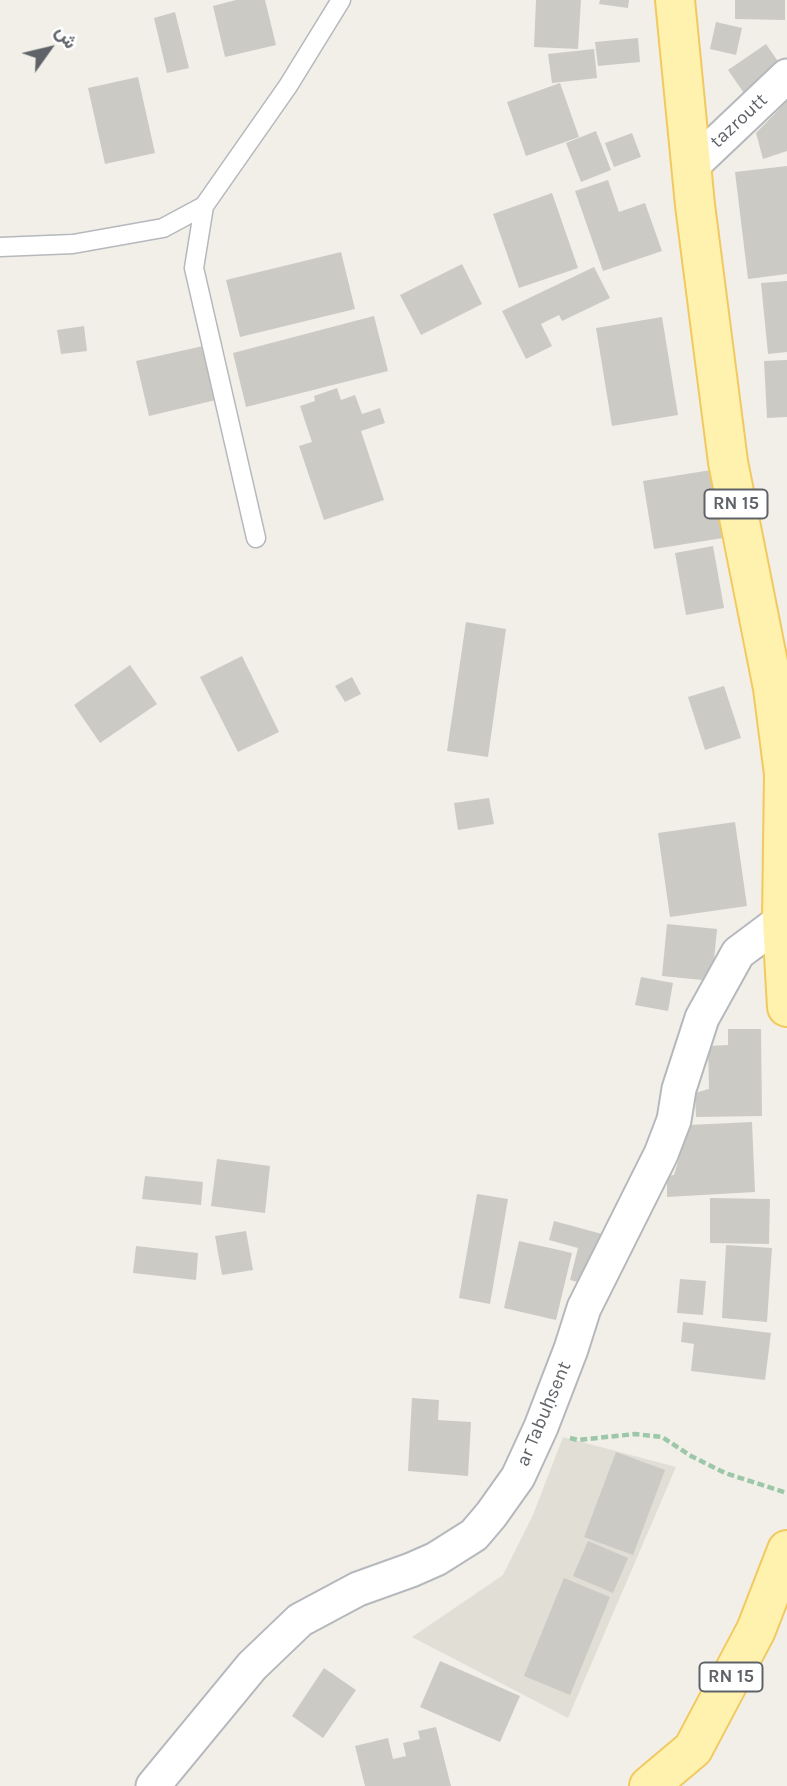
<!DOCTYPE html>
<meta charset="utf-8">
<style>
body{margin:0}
#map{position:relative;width:787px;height:1786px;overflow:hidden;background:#f1efe8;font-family:Karla,Vazirmatn,sans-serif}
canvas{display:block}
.north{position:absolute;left:14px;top:14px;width:70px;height:70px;-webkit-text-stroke:5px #fff;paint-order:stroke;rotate:56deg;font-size:19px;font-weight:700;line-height:28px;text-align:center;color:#5f6368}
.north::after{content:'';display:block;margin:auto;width:24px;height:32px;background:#5f6368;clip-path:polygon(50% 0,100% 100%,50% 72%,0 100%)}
</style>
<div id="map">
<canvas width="787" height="1786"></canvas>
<div class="north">ش</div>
</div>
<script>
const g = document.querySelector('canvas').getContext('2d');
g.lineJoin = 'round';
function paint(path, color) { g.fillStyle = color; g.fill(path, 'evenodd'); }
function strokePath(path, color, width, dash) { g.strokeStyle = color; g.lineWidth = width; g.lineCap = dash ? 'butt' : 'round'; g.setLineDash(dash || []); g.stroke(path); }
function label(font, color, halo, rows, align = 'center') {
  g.font = font + ' Karla,sans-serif'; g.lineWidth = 5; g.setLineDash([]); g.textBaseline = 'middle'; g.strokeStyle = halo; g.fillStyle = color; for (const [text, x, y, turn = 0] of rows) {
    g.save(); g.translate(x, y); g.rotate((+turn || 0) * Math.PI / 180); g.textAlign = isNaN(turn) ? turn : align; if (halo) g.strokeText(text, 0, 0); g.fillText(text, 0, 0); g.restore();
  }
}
const education = new Path2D(`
 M563,1437L676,1467L568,1718L412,1637L503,1575L533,1515Z`);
const building = new Path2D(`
 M236,0H265L276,45L225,57L213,6Z
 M536,0H581L578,49L534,47Z
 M600,0H629L628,8L599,4Z
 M735,0H785V20L735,19Z
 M175,12L189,68L167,73L154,18Z
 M716,22L742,28L736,55L710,49Z
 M638,38L640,62L598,66L595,42Z
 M766,44L786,73L748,99L728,70Z
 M594,49L597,78L552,83L548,54Z
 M138,77L155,153L105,164L88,88Z
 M560,83L579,137L526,156L507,102Z
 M787,101V151L763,159L756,133Z
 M596,131L611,170L581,182L566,143Z
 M632,133L641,157L614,167L605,143Z
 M787,166V274L748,279L735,172Z
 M608,180L619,212L645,203L662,251L603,271L575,191Z
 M552,193L578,268L519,288L493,214Z
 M341,252L355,309L240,337L226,280Z
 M462,264L482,304L421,335L400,295Z
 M594,267L610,298L562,321L559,315L541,324L552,346L526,359L502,311Z
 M787,281V352L768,354L761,283Z
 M374,316L388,371L246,407L233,353Z
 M662,317L678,415L612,426L596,328Z
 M84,326L87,351L61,354L57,330Z
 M203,346L216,400L149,416L136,361Z
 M787,360V417L767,418L764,361Z
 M337,388L341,400L355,395L362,414L380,408L385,423L361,431L384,500L324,520L299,446L312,442L300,406L315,401L314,396Z
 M711,470L723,538L654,549L643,481Z
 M713,546L724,608L686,615L675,553Z
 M466,622L506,629L488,757L447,751Z
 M242,656L279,732L238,752L200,677Z
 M130,665L157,704L100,743L74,705Z
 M352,677L361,694L345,702L335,686Z
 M724,686L741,738L705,750L688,697Z
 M489,798L494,824L458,830L454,803Z
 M735,822L747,906L670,917L658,833Z
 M667,924L717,929L712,981L662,976Z
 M641,977L673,983L668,1011L635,1005Z
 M728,1029H761L762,1116L696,1117L695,1093L709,1089L708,1046L728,1045Z
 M752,1122L755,1192L667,1197V1176L674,1175L689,1125Z
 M217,1159L270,1166L265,1213L211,1206Z
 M145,1176L203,1182L201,1205L142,1199Z
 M477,1194L508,1199L490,1304L459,1298Z
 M710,1198L770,1199L769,1244L710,1243Z
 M554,1221L602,1234L590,1285L570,1280L578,1248L549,1240Z
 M246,1231L253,1270L222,1275L215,1236Z
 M519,1241L572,1253L556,1320L504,1308Z
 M726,1245L772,1248L767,1322L722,1318Z
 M136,1246L198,1253L196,1280L133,1273Z
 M680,1279L706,1281L703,1315L677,1313Z
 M683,1322L771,1333L765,1380L691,1371L694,1344L681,1342Z
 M412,1398L439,1400L438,1420L471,1422L468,1476L408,1471Z
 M616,1452L665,1470L633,1555L584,1537Z
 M588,1541L628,1558L613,1593L573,1576Z
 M564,1578L610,1597L570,1695L524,1676Z
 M440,1661L520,1696L500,1742L420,1707Z
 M324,1668L356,1690L323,1738L292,1716Z
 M436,1727L451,1786H365L355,1746L388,1738L393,1759L406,1756L403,1743L420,1739L418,1731Z`);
const path = new Path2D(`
 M570,1438L578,1440L635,1434L662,1437L691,1456L725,1473L787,1493`);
const lane = new Path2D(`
 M0,247L73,244L163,228L204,206
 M256,538L194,268L204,206L288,86L341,0`);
const street = new Path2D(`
 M691,167L787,76
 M153,1786L252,1666L300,1620L358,1589L411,1570L436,1559L474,1535L491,1515L518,1477L541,1427L571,1349L584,1308L661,1154L674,1120L679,1089L702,1018L738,953L782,920`);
const primary = new Path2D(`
 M675,0L695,205L728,462L773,688L784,774L782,920L787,1007
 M649,1786L693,1749L756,1630L787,1550`);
const shields = [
 [736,504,63],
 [731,1677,63]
];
const shieldNames = [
 ["RN 15",736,504],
 ["RN 15",731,1677]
];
const streetNames = [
 ["tazroutt",739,121,-43],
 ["ar Tabuḥsent",544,1414,-67]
];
paint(education, '#e1ded6');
paint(building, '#cccac5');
strokePath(lane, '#b5b8bc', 21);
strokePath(street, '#b5b8bc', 37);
strokePath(primary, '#f2c960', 42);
strokePath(path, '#9cc7a9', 4.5, [7, 3.5]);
strokePath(lane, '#fff', 18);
strokePath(street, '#fff', 33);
strokePath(primary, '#fff2af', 38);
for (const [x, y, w] of shields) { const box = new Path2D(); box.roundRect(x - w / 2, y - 14.5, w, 29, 5); g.fillStyle = '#fff'; g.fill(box); strokePath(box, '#5f6368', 2); }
label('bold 18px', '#5f6368', null, shieldNames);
label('19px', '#5f6368', '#fff', streetNames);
</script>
